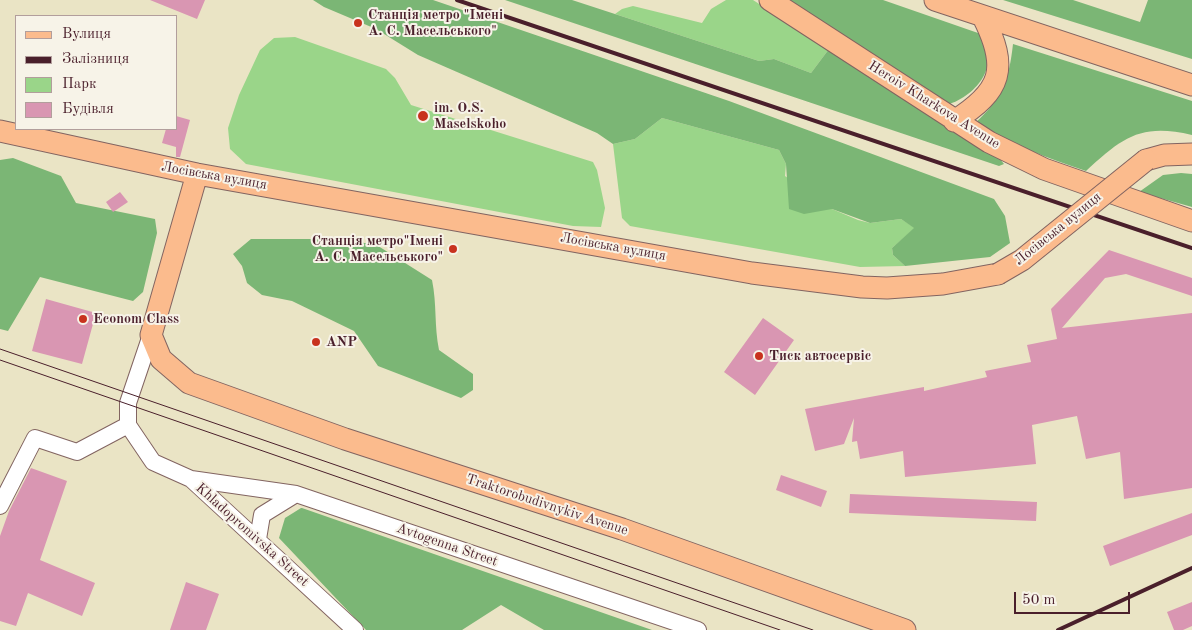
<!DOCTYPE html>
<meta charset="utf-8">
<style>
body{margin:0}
#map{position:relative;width:1192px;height:630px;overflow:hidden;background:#eae4c5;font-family:"Old Standard TT",serif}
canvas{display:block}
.legend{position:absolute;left:15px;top:15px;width:162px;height:115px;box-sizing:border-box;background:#f7f3e8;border:1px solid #b29e9c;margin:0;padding:6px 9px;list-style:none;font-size:15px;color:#4a1f2b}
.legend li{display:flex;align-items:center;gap:10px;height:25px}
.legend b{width:25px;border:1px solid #b29e9c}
.scale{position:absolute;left:1014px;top:592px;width:116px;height:22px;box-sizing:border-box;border:2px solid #4a1f2b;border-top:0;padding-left:6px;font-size:15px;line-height:18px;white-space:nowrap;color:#4a1f2b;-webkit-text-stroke:4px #f7f3e8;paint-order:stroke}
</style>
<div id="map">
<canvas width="1192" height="630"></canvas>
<ul class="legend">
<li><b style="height:6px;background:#fbbb8d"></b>Вулиця</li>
<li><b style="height:6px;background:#4a1f2b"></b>Залізниця</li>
<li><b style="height:14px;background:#9ad589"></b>Парк</li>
<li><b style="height:14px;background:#d996b2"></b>Будівля</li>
</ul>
<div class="scale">50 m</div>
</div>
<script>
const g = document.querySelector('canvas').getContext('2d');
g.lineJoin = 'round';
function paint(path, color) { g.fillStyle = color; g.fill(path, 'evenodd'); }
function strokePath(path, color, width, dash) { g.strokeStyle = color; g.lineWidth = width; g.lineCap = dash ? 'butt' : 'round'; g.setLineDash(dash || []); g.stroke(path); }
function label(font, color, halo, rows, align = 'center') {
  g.font = font + ' "Old Standard TT",serif'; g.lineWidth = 4; g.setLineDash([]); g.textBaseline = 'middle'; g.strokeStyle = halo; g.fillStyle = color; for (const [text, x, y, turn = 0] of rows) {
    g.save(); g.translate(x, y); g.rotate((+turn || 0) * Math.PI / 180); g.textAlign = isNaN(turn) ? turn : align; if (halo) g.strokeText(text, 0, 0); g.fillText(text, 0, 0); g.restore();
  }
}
const green = new Path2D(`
 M726,0H753L829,49L811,73L774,59L759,61L615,14L622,9L633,6L702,23L711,9Z
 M295,37L386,69L395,78L411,105L593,162L597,170L605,208L601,227L573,226L246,164L230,149L228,128L239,95L260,50L274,38Z
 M662,118L779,150L786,164L785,176L832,209L858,220L870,223L901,219L915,228L892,248L893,255L905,266L860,267L630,226L622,218L613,144L635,139Z`);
const forest = new Path2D(`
 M313,0H433L729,101L994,199L1005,216L1010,243L990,257L905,266L893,255L892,248L914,228L901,219L870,223L832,209L804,214L789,209L786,164L779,150L662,118L635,139L613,144L597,133L418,55L376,29L324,7Z
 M505,0H572L759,61L774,59L811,73L829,49L1000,159L1004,164L999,166Z
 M786,0H883L978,33C1003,63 978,95 947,105Z
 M1003,0H1073L1140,22L1148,0H1192V59Z
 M1013,44L1192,101V135C1141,123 1123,137 1086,171C1047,158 1011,144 975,123C1003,98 1009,79 1013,44Z
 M13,158L61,176L76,203L155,219L157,233L143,292L133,301L40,277L8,331L0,329V160Z
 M1181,173L1192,174V207L1139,192L1163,175Z
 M251,239H325L375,244L432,280C437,304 434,326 439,350L473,374V390L461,398L378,366L354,331L292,301L262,295L247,283L242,266L233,254Z
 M301,508H302L652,630H544L501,605L462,630H366L279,538L285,518Z`);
const building = new Path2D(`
 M150,0H205L197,19Z
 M176,116L190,120L180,157H176V147L162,143L166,129H176Z
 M120,192L128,202L113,212L106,202Z
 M1109,250L1192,278V296L1126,274L1105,278L1062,328L1192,313V488L1124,499L1120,452L1086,459L1077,416L1032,425L1036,464L905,477L903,451L860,459L857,441L852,442L854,418L844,444L815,451L805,409L924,387V391L987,377L985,371L1031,362L1027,345L1057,339L1051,309Z
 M46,299L96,313L82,364L32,351Z
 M763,318L794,340L755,395L724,372Z
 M31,468L67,481L40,560L95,583L82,616L28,593L16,626L0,621V536L9,511Z
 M781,475L827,491L821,507L776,490Z
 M850,494L1037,502L1036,521L849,513Z
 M1192,513V535L1110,566L1103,546Z
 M186,582L219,594L206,630H170Z
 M1192,602V626L1183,630H1174L1167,612Z`);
const minor = new Path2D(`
 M151,335L128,403V425L153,462L191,479L355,630
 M191,479L296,494L698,630
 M0,506L35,438L77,452L128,425
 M258,539L262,515L296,494`);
const major = new Path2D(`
 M770,0L989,142L1044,169L1192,221
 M935,0L1192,85
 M954,121C1002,91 1009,68 983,17
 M0,131L197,174L752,273L862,287L887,288L943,284L998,274
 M1146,160L1164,155L1192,154
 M197,174L151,335L161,359L189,383L345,439L622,529L905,630`);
const tram = new Path2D(`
 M0,349L813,630
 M0,360L780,630`);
const rail = new Path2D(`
 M457,0L1192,248
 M1058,630L1192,568`);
const majorBridge = new Path2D(`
 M998,274L1022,260L1146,160`);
const markers = [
 [358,23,5,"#c8321e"],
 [423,116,6,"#c8321e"],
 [453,249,5,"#c8321e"],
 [83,319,5,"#c8321e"],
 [316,342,5,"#c8321e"],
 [759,356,5,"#c8321e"]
];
const poiNames = [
 ["Станція метро \"Імені",368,15],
 ["А. С. Масельського\"",368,31],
 ["іm. O.S.",434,108],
 ["Maselskoho",434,124],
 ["Станція метро\"Імені",443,241,"right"],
 ["А. С. Масельського\"",443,257,"right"],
 ["Econom Class",93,319],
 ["ANP",326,342],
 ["Тиск автосервіс",769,356]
];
const streetNames = [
 ["Heroiv Kharkova Avenue",934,105,32],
 ["Лосівська вулиця",214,176,10],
 ["Лосівська вулиця",1058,229,-39],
 ["Лосівська вулиця",613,247,10],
 ["Traktorobudivnykiv Avenue",547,505,18],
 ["Khladopromivska Street",252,535,42],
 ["Avtogenna Street",447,545,19]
];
paint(green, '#9ad589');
paint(forest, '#7bb675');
paint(building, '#d996b2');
strokePath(minor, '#826461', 18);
strokePath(major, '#826461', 23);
strokePath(minor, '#fff', 16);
strokePath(major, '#fbbb8d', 21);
strokePath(tram, '#4a1f2b', 1);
strokePath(rail, '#4a1f2b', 4);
strokePath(majorBridge, '#826461', 23, []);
strokePath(majorBridge, '#fbbb8d', 21);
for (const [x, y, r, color] of markers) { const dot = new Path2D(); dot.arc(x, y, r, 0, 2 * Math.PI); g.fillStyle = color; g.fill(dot); strokePath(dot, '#f7f3e8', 2); }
label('bold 14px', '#4a1f2b', '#f7f3e8', poiNames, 'left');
label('14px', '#4a1f2b', '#f7f3e8', streetNames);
</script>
